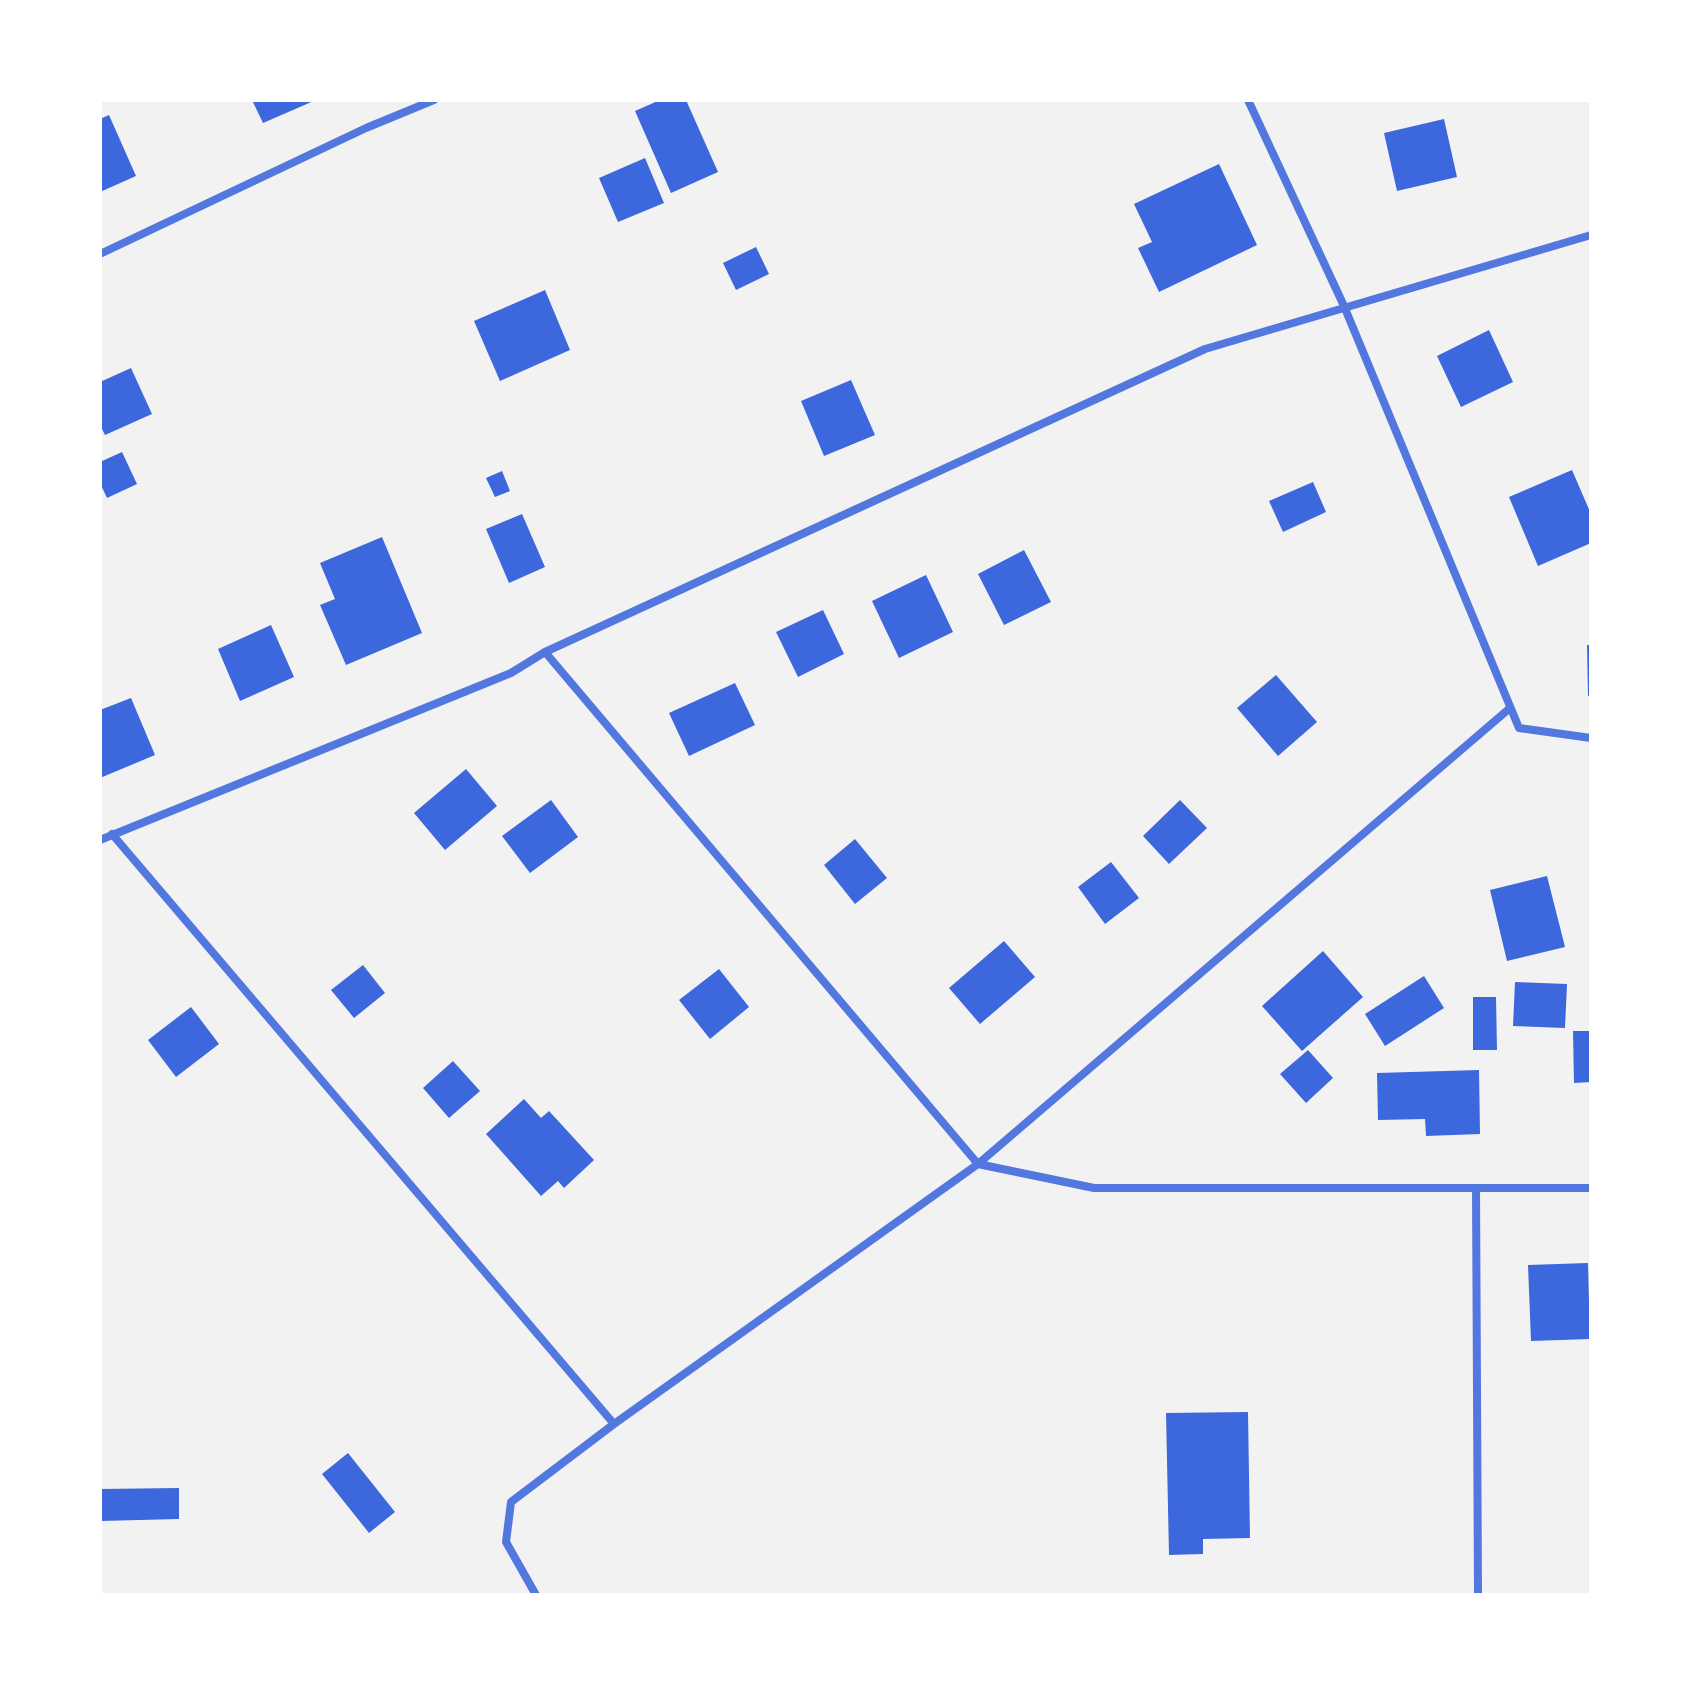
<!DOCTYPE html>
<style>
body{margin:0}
#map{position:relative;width:1691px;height:1695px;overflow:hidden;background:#f2f2f2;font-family:"Nunito Sans",sans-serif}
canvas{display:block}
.frame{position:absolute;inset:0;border:102px solid #fff;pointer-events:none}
</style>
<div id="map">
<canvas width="1691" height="1695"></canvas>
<div class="frame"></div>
</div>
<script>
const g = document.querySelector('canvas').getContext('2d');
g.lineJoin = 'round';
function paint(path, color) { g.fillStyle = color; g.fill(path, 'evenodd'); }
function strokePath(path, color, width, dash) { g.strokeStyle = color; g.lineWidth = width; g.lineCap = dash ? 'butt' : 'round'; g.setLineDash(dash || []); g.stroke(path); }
const building = new Path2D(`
 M252,100H316L263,123Z
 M660,100H686L718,172L671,193L635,111Z
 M109,115L136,176L100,192V119Z
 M1444,119L1457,177L1397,191L1384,133Z
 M645,158L664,203L618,222L599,178Z
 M1219,164L1257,245L1159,292L1138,248L1152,242L1134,204Z
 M756,247L769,274L736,290L723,263Z
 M545,290L570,350L500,381L474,321Z
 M1489,330L1513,382L1461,407L1437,356Z
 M131,368L152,414L105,435L100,425V382Z
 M851,380L875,435L824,456L801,401Z
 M122,452L137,484L107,498L100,483V462Z
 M1572,470L1591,514V543L1538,566L1509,497Z
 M502,471L510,491L495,497L486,478Z
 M1313,482L1326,512L1283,532L1269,501Z
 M522,514L545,567L509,583L486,529Z
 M382,537L422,633L346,665L320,605L335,599L320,563Z
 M1024,550L1051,602L1004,625L978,574Z
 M926,575L953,632L899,658L872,601Z
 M823,610L844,654L798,677L776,632Z
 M271,625L294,677L240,701L218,649Z
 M1587,645H1591V696H1588Z
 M1276,675L1317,722L1278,756L1237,708Z
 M735,683L755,725L689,756L669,713Z
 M131,698L155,755L100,778V710Z
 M466,769L497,806L445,850L414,813Z
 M551,800L578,837L530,873L502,836Z
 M1180,800L1207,828L1169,864L1143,836Z
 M855,839L887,878L855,904L824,865Z
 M1111,862L1139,898L1105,924L1078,887Z
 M1547,876L1565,947L1507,961L1490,890Z
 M1004,941L1035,977L980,1024L949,988Z
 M1323,951L1363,997L1302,1051L1262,1006Z
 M363,965L385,993L354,1018L331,990Z
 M719,969L749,1007L710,1039L679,1000Z
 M1424,976L1444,1008L1385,1046L1365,1014Z
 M1515,982L1567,984L1565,1028L1513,1026Z
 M1473,997H1496L1497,1050H1473Z
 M191,1007L219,1044L176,1077L148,1040Z
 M1573,1031H1591V1082L1574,1083Z
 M1308,1050L1333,1078L1306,1103L1280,1074Z
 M453,1061L480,1091L449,1118L423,1088Z
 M1479,1070L1480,1134L1426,1136L1425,1119L1378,1120L1377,1073Z
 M524,1099L541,1118L549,1111L594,1160L564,1188L558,1181L541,1196L486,1134Z
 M1588,1263L1590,1339L1531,1341L1528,1265Z
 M1248,1412L1250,1538L1203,1539V1554L1169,1555L1166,1413Z
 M348,1453L395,1512L369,1533L322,1474Z
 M179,1488V1519L100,1521V1489Z`);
const minor = new Path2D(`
 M1248,100L1344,306L1519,728L1591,738
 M100,254L366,128L434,100
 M545,652L978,1164L1094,1188H1476
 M112,834L614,1424
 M100,840L511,673L545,652L1205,349L1591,235
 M536,1595L506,1542L511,1502L614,1424L978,1164L1510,708
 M1478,1595L1476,1188H1591`);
paint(building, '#3d67dc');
strokePath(minor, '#5277de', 8);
</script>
